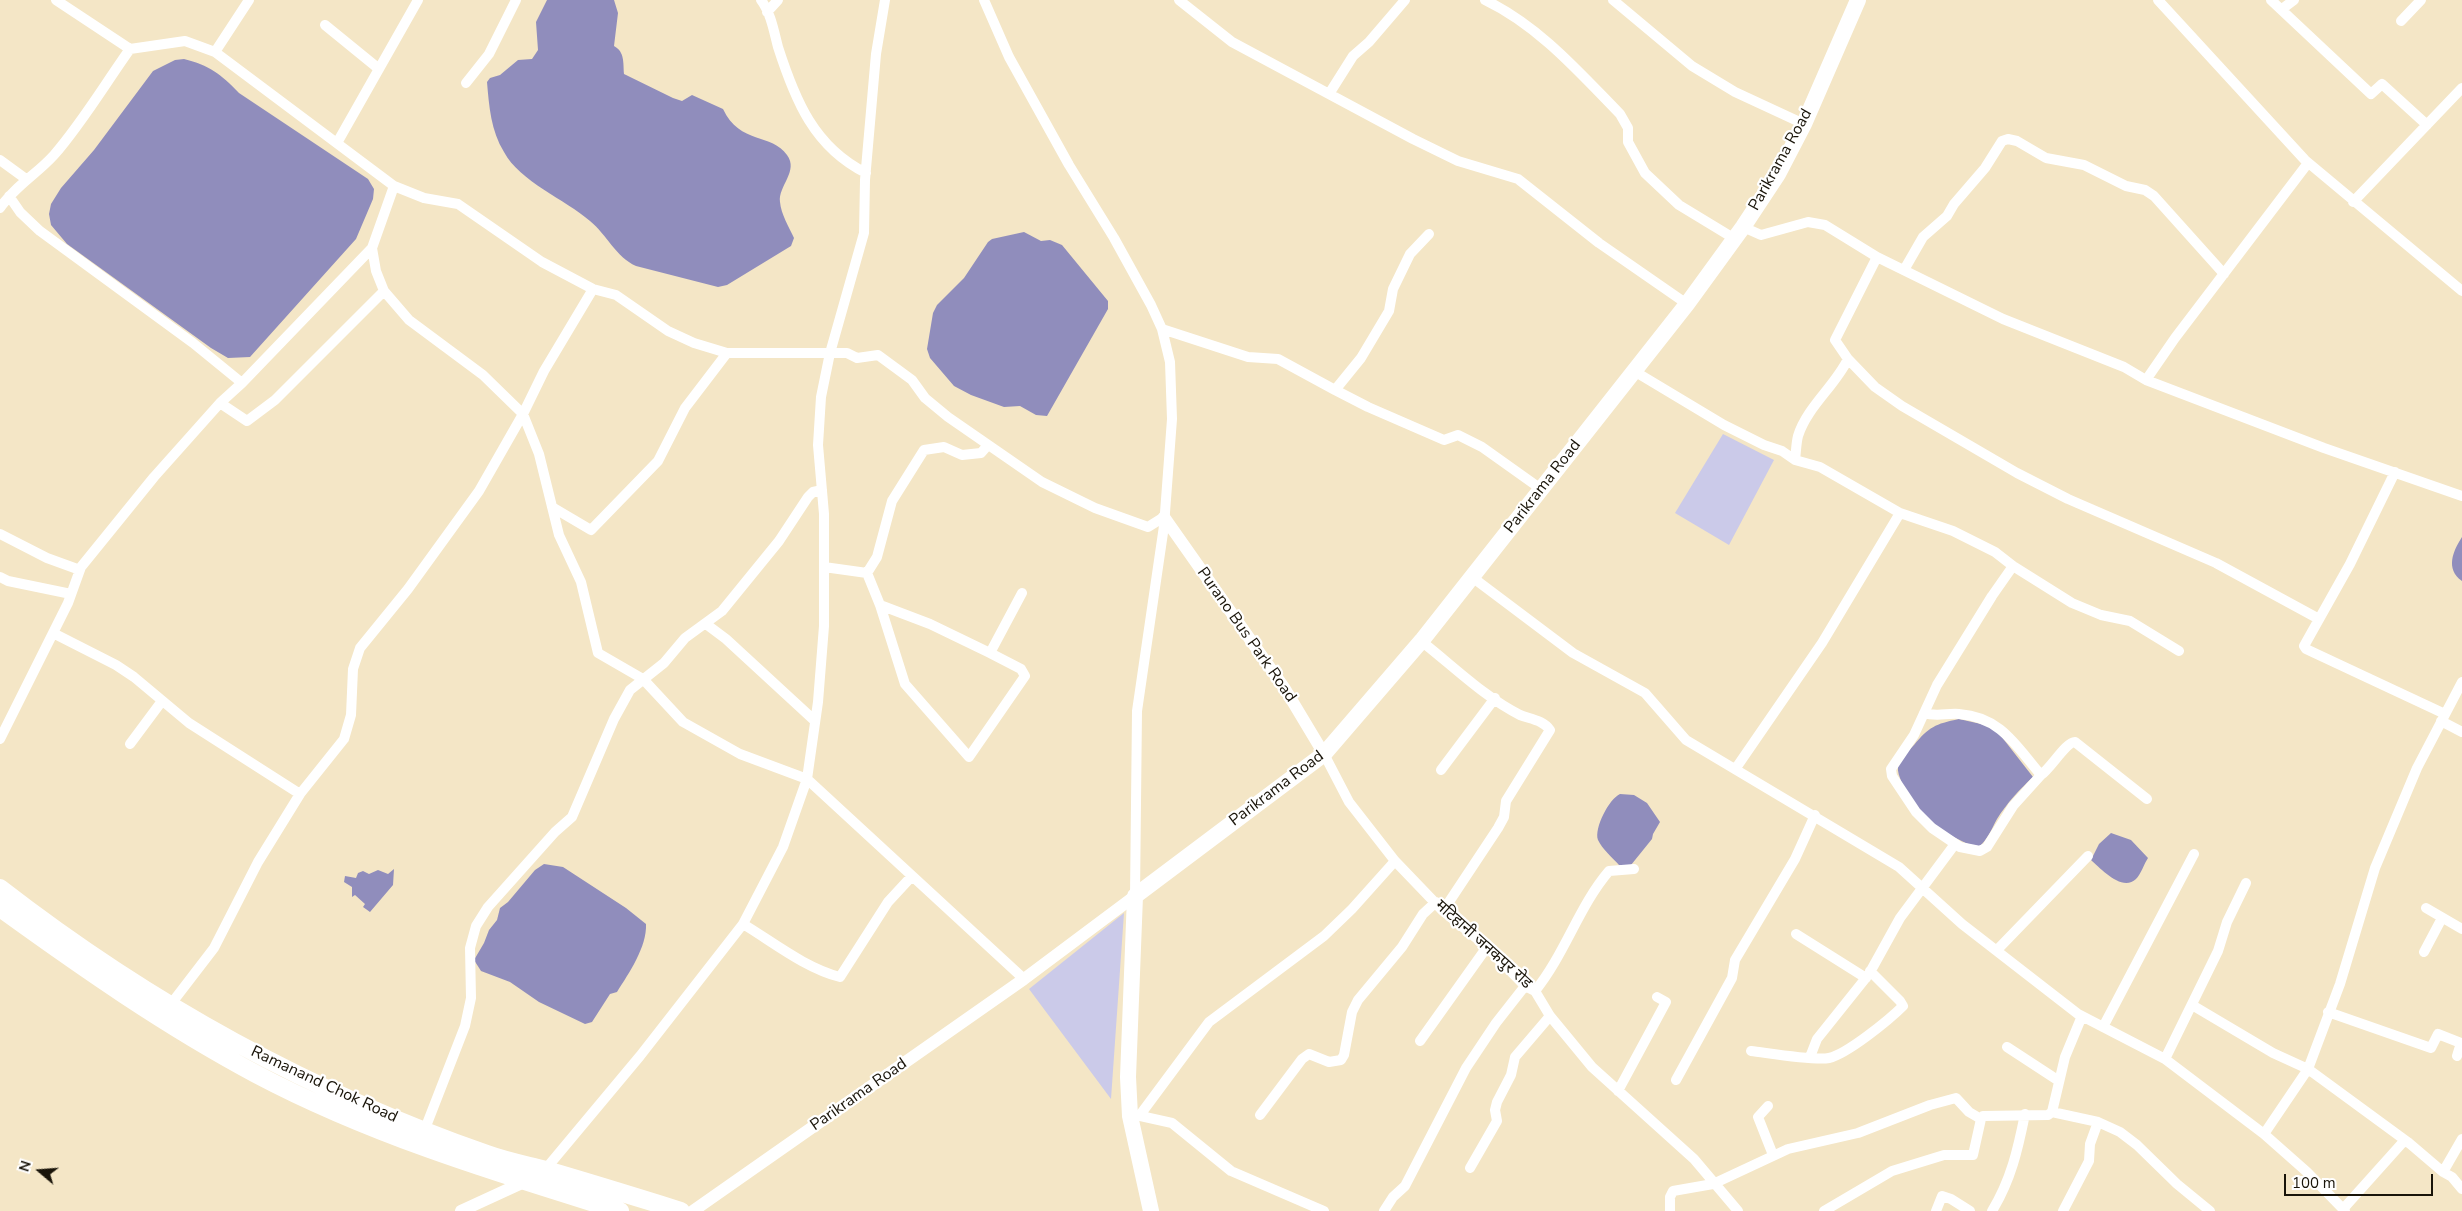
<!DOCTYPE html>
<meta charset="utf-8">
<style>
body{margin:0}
#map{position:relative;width:2462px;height:1211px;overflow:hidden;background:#f4e6c6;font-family:"Nunito Sans",sans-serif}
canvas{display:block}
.north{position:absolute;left:15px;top:1146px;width:50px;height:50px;-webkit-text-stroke:4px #fff;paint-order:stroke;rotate:288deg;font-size:14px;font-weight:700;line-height:20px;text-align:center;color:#191409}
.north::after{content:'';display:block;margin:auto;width:18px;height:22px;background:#191409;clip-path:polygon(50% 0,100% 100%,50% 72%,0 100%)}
.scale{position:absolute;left:2284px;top:1174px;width:149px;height:22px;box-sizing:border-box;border:2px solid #191409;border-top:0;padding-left:6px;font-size:15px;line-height:18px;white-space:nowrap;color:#191409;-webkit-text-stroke:4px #fff;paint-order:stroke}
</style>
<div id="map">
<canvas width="2462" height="1211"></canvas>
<div class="north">N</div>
<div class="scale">100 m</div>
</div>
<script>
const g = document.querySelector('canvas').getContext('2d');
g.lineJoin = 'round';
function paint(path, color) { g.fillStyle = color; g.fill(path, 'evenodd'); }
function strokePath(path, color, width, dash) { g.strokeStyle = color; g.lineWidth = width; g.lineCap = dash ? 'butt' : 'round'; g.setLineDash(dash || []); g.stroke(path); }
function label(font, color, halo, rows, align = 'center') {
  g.font = font + ' "Nunito Sans","Noto Sans Devanagari",sans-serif'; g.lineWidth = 4.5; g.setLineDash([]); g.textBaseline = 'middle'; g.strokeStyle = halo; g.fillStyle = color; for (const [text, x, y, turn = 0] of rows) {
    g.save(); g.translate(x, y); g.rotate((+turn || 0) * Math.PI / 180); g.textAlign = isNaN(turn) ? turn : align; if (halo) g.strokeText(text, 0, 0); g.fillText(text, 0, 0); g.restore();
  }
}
const green = new Path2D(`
 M1723,434L1774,460L1729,545L1675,513Z
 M1124,913L1111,1099L1029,989Z`);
const water = new Path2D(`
 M547,0H614L618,13L614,46C625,52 623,63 624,74L673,98L682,101L692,95L723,109C740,145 772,133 787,155C799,171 778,186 780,202C781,214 789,227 794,238L791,246L727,285L718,287L636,266C616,257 607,235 590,221C565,199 520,182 504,152C491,131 489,106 487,82L490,78L500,75L518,60L532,59L538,50L536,22Z
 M184,59C209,65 221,74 239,93L368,179L374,189L373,199L356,239L250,357L228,358L211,348L67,244L51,225L49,214L51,204L61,188L94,150L153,71L175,60Z
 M1024,232L1041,241L1050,240L1062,245L1108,301V309L1047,416L1036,415L1020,406L1004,407L971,395L954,386L930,358L927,349L933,313L937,305L964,278L988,242L992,239Z
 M2462,537V581C2445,569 2453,551 2462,537Z
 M1959,719L1994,727L2033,777C2020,789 2007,803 1997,819C1991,830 1988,839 1978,848C1946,836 1910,813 1900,778C1898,773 1897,768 1899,763C1901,757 1909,750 1914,745C1929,727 1935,724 1959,719Z
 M1620,794L1634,795L1647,803L1660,822L1653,834L1652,839L1631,865H1619C1613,858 1602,849 1598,840C1594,828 1609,799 1620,794Z
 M2111,833L2131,840L2148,858C2144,864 2141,874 2136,879C2122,892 2101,869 2091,860L2099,844Z
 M544,864L563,867L626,908L646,924C647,947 629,973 617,992L610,994L592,1022L585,1024L539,1002L510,982L481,971L474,960L484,943L489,930L497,920L500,908L508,902L535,870Z
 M394,869L393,885L370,912L363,907L365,904L355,895L352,897V887L344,882L345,876L356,878L358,873L363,871L369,874L378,870L388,874Z`);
const minor = new Path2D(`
 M56,0L130,49
 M761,0C771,13 774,32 778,47C795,100 814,147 866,173
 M984,0L1009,57L1069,165L1114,238L1151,305L1162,329L1170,362L1172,419L1164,526L1137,711L1135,896
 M1179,0L1232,42L1413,139L1458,161L1518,179L1599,243L1687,304
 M1485,0C1539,26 1579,72 1620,114L1628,128V142L1645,173L1679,205L1735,239
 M1613,0L1692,66L1735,92L1804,124
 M2158,0L2305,160L2462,291
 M2271,0L2371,94L2382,84L2427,125
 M2282,9L2294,0
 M767,12L778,0
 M2401,21L2421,0
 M325,25L379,69
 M215,52L249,0
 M466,83L489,54L516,0
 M1329,94L1353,56L1369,42L1405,0
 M337,143L418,0
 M0,160L26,179
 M2308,163L2175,338L2146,380L2324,448L2462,496
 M9,196L20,212L40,231L193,343L242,383
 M2353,202L2462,88
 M0,208C15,186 37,174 54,155C82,123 105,84 130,49L185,41L215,52L394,186L424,198L458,204L542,262L593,289L616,295L668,331L694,343L727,353H847L857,358L878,355L912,380L925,398L948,417L1042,482L1095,508L1148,527L1164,517
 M1743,227L1761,235L1808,222L1825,225L1877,257L2003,319L2124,367L2146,380
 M1429,234L1410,254L1393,289L1389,311L1361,358L1335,390L1368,407L1444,440L1458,435L1482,447L1541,489
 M372,248L376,271L384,291L409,320L483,375L523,414L539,454L559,535L581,582L598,653L643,679L683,722L740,754L807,779L1024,979
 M1904,270L1923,237L1947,216L1954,204L1985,168L2002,141L2008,139L2017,141L2046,158L2084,165L2126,186L2145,190L2154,196L2224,274
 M1162,329L1248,357L1278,359L1335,390
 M1848,359L1875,387L1902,406L2017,473L2068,499L2216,563L2319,619
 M1634,371L1724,425L1764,445L1782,451L1795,460L1820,467L1900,513L1953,531L1995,552L2013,566L2072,603L2101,615L2130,621L2179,651
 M220,403L247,421L275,400L384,291
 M1795,460C1796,453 1796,444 1798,436C1807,407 1835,386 1848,359L1835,340L1877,257
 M2395,472L2350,564L2304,646L2306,649L2445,714
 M552,507L591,530L658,461L685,408L727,353
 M0,534L47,558L80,570
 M824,567L867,573L880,605L930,624L990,653L1022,593
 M867,573L877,557L892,501L924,450L944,447L962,455L981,453L988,445
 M0,577L8,581L71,594
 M1472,577L1573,653L1645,693L1686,740L1899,867L1962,924L2078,1014L2165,1059L2264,1134L2307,1172L2345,1211
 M880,605L905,684L969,757L1025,676L1021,669L990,653
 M706,624L726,639L815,721
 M53,633L116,665L134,677L189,723L300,794L344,739L351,715L353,669L360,648L408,589L479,491L523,414L544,371L593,289
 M1421,641C1452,665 1484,697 1520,715C1530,719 1543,720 1550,730L1506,801L1504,817L1498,828L1443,911
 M1924,713C1936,717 1947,713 1959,714C2001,717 2016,746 2041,775L2013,806L1987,847L1980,851L1960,847L1932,828L1916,812L1892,776L1891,769L1914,735L1937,685L1992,596L2013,566
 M2441,721L2462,732
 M0,739L68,603L81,567L154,477L220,403L242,383L372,248L394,186
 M130,744L162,701
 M1324,754L1349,802L1395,861L1443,911L1487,947L1525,986L1535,991L1550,1016L1592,1067L1694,1159L1738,1211
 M1736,768L1822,643L1900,513
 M1441,770L1495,698
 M2041,775C2051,768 2066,742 2075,742L2147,799
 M2426,908L2462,929
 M743,924C773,942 805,968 840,977L888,902L912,876
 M1796,934L1866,978
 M1997,950L2088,856
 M2424,952L2442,918
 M1535,991C1565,954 1579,906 1609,871L1634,869
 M171,1004L214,948L258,862L300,794
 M2192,1005L2273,1053L2308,1069L2409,1143
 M2328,1012L2431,1048L2438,1034L2461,1043L2457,1056
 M2082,1016L2065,1057L2052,1112L2098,1122L2120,1132L2137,1145L2177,1184L2210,1211
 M2103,1027L2194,854
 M1420,1041L1487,947
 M2007,1047L2059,1081
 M1751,1051C1768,1053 1814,1061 1829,1058C1847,1054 1889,1020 1903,1006L1900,1001L1870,971
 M1810,1057L1817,1039L1869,974L1900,918L1955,844
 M2165,1059L2218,951L2227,922L2246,883
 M1676,1080L1732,978L1735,960L1795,859L1815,815
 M1618,1091L1666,1002L1657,997
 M1768,1106L1758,1117L1773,1155
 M1136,1115L1172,1123L1231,1171L1324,1211
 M1140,1115L1209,1022L1324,936L1352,909L1395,861
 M1260,1115L1302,1059L1309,1054L1329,1062L1341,1060L1344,1055L1352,1012L1358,1000L1402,947L1423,914L1436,902
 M423,1134L465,1026L471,998L470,948L476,926L488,907L555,832L572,817L614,719L630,690L664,663L685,638L722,611L779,541L808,497L813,492L822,490
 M2264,1134L2308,1069L2340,984L2375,868L2417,768L2462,682
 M1470,1168L1497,1121L1495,1110L1497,1102L1511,1075L1515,1057L1550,1016
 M544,1171L640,1056L743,924L783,847L807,779L818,702L824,626V514L818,445L821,397L830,353L864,233L865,180L876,54L885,0
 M2443,1172L2452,1177L2462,1189
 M2343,1209L2404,1141L2409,1143L2443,1172L2462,1139
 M1384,1211L1393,1197L1405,1186L1466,1068L1496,1023L1525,986
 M1670,1211V1197L1673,1191L1713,1184L1788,1149L1858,1133L1930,1105L1956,1098L1969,1112L1981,1119
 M1824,1211L1892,1171L1944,1155H1973L1981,1119L1983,1116L2048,1115L2052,1112
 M1936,1211L1942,1196L1951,1199L1970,1211
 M1992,1211C2011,1180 2018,1149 2025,1114
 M2063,1211L2089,1161L2090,1144L2098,1122`);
const tertiary = new Path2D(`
 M1164,517L1285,689L1324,754
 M461,1211L524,1182
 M693,1211L1024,979L1135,896`);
const primary = new Path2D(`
 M1151,1211L1130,1116L1128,1077L1135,896L1324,754L1423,639L1687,304L1743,227L1778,174L1804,124L1858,0`);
const trunk = new Path2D(`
 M0,888C147,1002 312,1093 487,1154C506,1161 527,1165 546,1170C591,1183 636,1197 681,1211
 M0,908C83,968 166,1026 256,1074C371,1135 497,1173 620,1211`);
const streetNames = [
 ["Parikrama Road",1781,160,-61],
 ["Parikrama Road",1543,487,-52],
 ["Purano Bus Park Road",1246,635,55],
 ["Parikrama Road",1277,789,-37],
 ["मटिहानी जनकपुर रोड",1483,945,42],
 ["Ramanand Chok Road",324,1085,25],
 ["Parikrama Road",859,1095,-35]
];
paint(green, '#cbcae9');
paint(water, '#908dbc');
strokePath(minor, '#fff', 10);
strokePath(tertiary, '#fff', 12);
strokePath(primary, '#fff', 16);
strokePath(trunk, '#fff', 18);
label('16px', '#191409', '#fff', streetNames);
</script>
